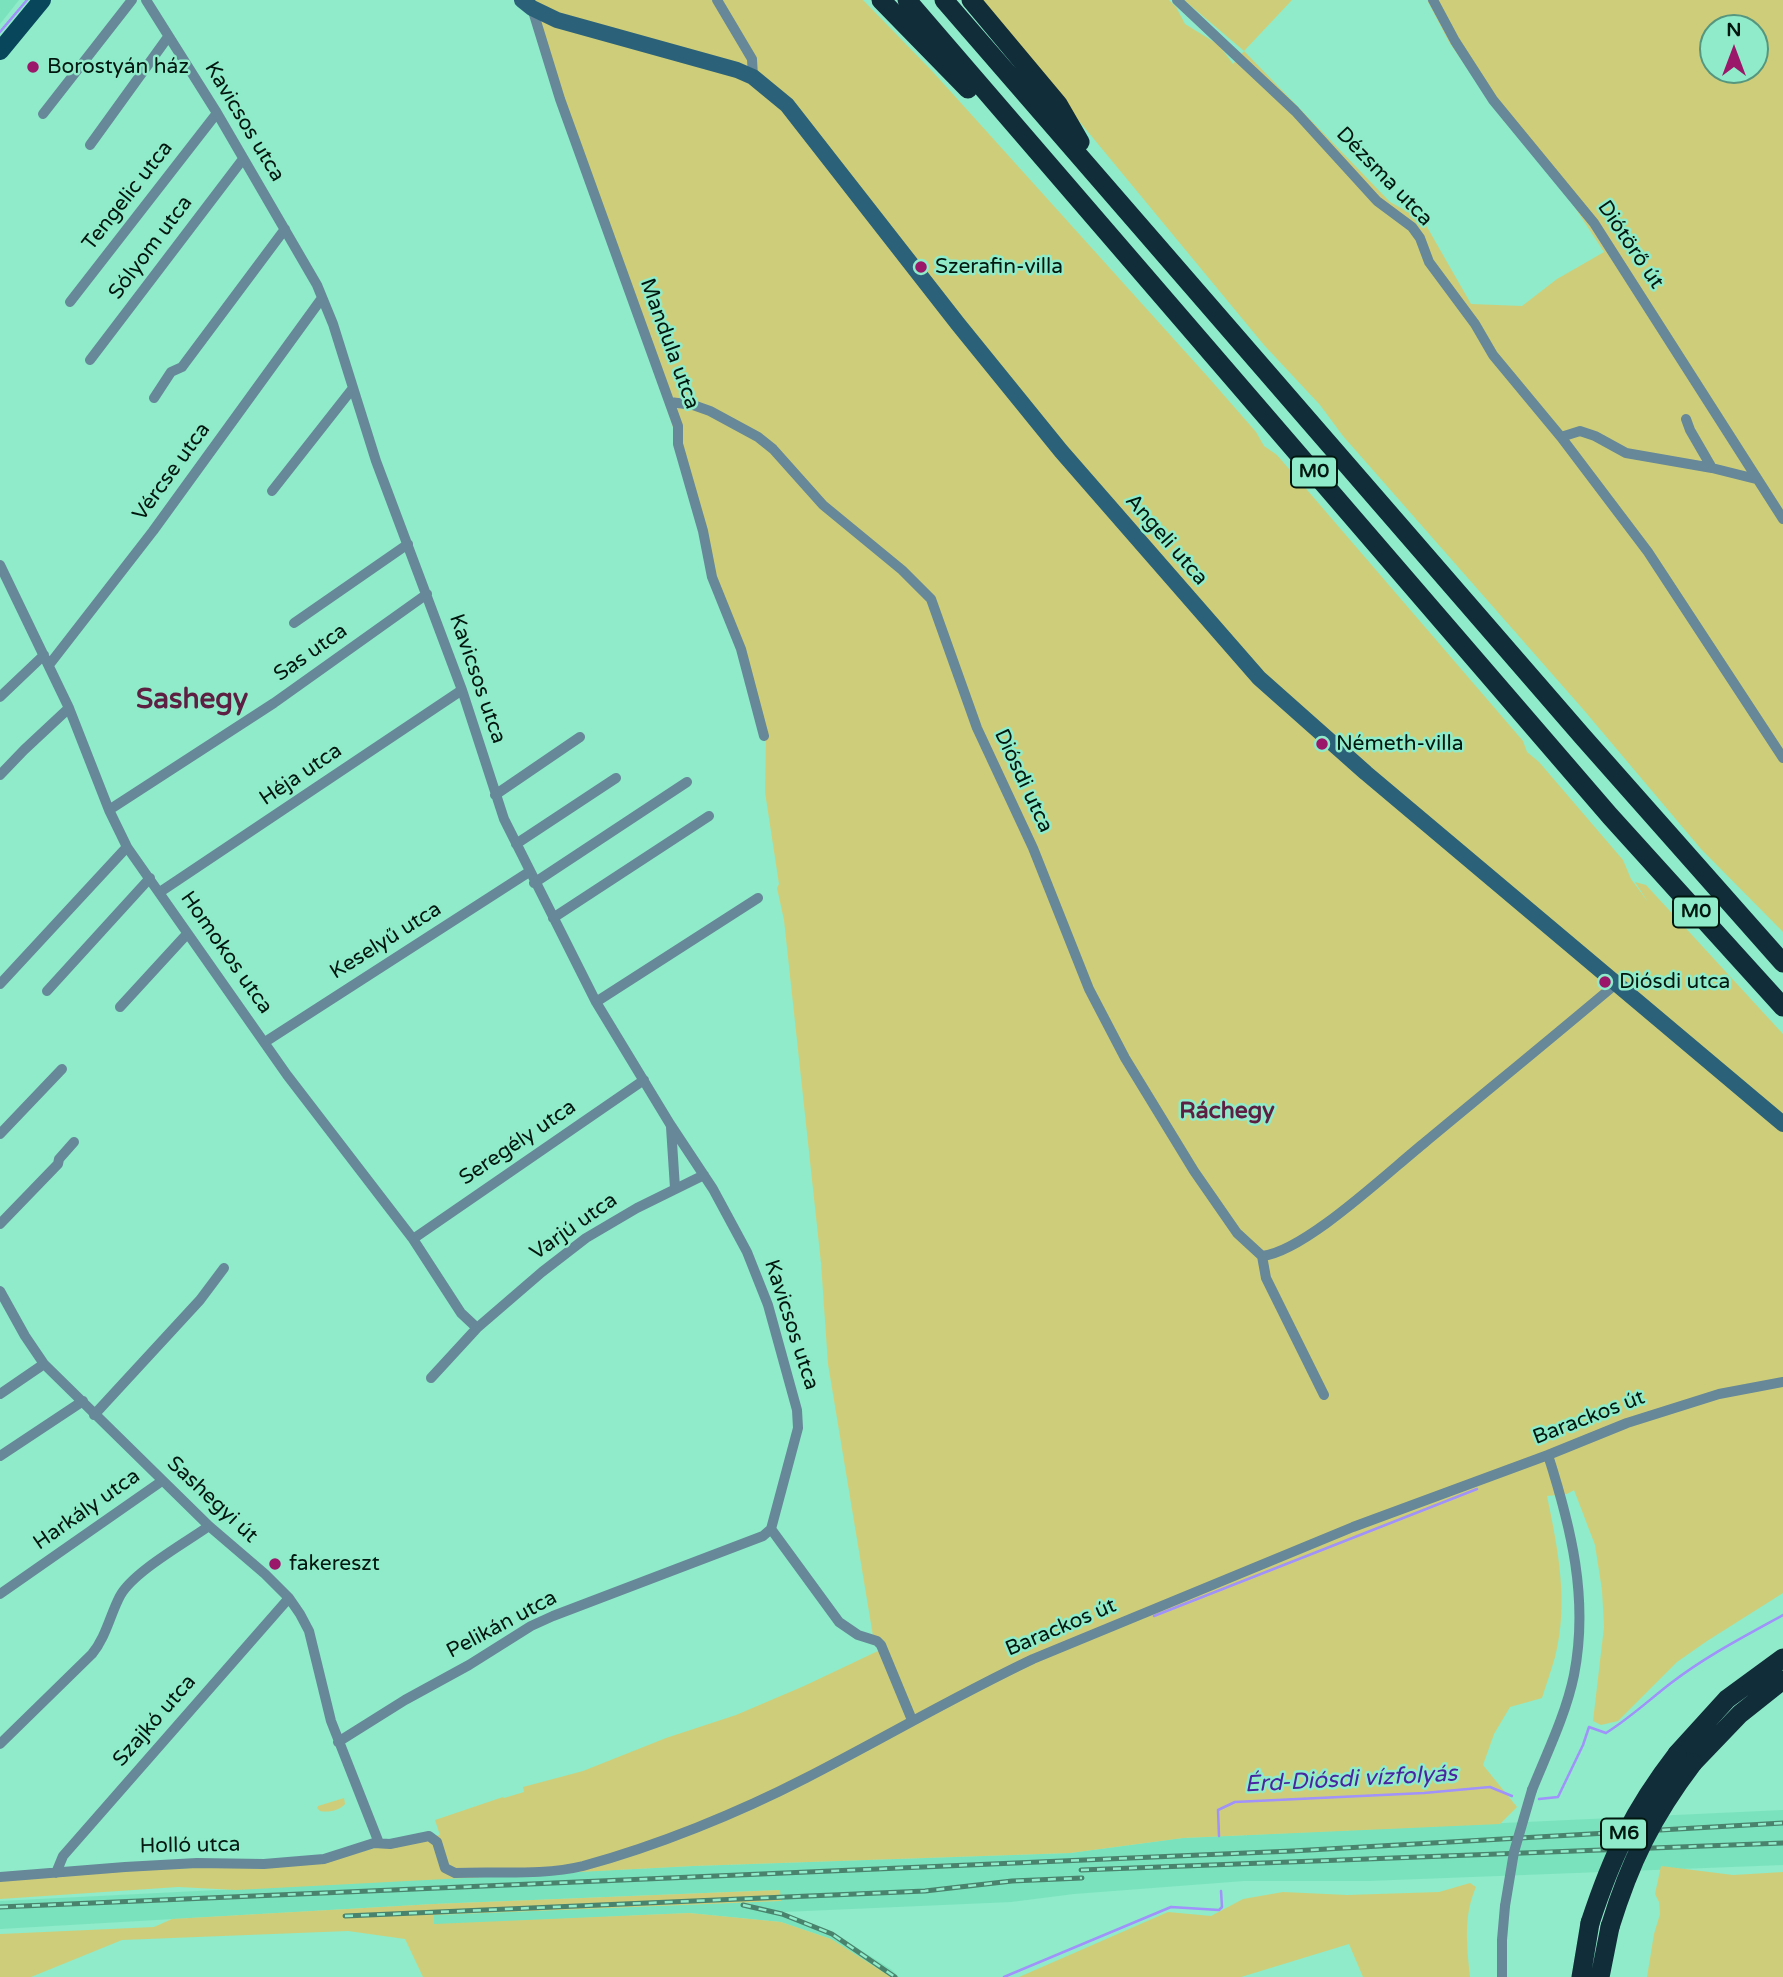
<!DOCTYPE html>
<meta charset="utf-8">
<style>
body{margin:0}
#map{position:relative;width:1783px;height:1977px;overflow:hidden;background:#8febc9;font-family:"Varela Round",sans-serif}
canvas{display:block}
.north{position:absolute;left:1699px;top:14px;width:70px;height:70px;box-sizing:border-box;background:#8febc9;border:2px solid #56967f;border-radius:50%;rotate:0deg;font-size:19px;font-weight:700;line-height:28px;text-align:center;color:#00170f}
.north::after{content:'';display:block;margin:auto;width:24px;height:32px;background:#9b176a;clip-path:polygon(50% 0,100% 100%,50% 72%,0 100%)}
</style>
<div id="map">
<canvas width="1783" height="1977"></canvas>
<div class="north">N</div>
</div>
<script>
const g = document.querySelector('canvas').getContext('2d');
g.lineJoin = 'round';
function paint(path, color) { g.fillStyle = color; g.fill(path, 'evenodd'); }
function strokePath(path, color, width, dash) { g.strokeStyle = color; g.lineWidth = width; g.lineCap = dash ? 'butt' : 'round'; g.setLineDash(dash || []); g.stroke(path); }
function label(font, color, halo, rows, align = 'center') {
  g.font = font + ' "Varela Round",sans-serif'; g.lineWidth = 5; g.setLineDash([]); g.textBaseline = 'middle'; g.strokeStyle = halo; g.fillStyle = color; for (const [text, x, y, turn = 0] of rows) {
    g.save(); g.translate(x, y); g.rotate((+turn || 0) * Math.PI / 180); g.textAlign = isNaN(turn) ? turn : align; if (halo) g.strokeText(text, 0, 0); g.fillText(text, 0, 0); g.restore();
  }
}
const built = new Path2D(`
 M0,0H19L0,24Z
 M1783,1810V1865L1368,1881H1244L1074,1894L1011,1902L783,1912L832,1932L892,1970L899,1977H891L831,1939L781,1922L689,1913L434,1925V1915L780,1901V1890L434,1904L0,1929V1901L693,1866L1070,1853L1183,1838Z`);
const green = new Path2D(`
 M529,0H863L933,72L1208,377L1256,432L1264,446L1277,455L1523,741L1527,752L1539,762L1623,860L1631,879L1648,902L1635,882L1646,885L1783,1034V1593L1707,1641L1677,1662L1618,1721L1601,1725L1593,1721L1604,1627L1602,1590L1595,1545L1574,1490L1567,1494L1547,1496C1558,1549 1569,1603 1555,1657C1551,1671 1546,1685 1542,1698L1510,1707L1494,1734L1483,1765L1517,1807L1500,1824L1183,1838L1070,1853L693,1866L236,1890L178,1887L0,1899V1880L86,1872L245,1866L260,1869L309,1861L322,1863L382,1846L440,1835L435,1820L503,1797L504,1798L524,1792L523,1787L583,1771L666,1738L736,1715L804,1686L880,1650L873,1636L828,1364L821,1263L784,920L777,888L779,884L765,792L766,737L719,598L677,439Z
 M983,0H1169L1176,7L1185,24L1219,45L1233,64L1244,51L1184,0H1292L1244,51L1390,202L1423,220L1471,304L1522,306L1557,279L1604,252L1555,177L1503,120L1449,42L1427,0H1783V932L1701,849L1582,708L1343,436L1320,405L1264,345L1074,115ZM1713,28H1755V70H1713Z
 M344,1798L345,1804C340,1810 329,1813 320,1811L317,1808L318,1806Z
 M1661,1866L1733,1875L1783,1872V1977H1647L1654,1934L1660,1914L1659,1902L1655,1894Z
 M1470,1883L1476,1887C1463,1916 1467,1946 1470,1977H1363L1349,1944L1241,1977H1019L1168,1912L1211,1916L1243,1899L1283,1892L1347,1895L1439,1892Z
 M780,1890L781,1901L434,1915V1924L689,1913L781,1922L831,1939L891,1977H423L405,1939L348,1931L122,1940L31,1977H0V1934L154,1927L172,1919L434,1904Z`);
const stream = new Path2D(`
 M0,32L27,0
 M1154,1616L1477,1489
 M1539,1799L1558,1797L1583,1745L1589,1727L1606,1733C1630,1718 1649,1700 1671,1683C1706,1656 1745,1636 1783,1615
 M1219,1836L1218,1810L1235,1802L1424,1793L1490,1787L1512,1796
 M1004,1977L1171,1907L1219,1910L1222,1907L1221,1891`);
const street = new Path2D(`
 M146,0L217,113L317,285L333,324L376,461L462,690L504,819L596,1002L670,1124L713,1189L747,1252L768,1305L797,1410L798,1428L771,1529
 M717,0L752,59L753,77
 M1177,0L1295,111L1377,201L1412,227L1420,238L1429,262L1475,324L1493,355L1561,437L1580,431L1595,436L1626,453L1712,468L1756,479
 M1433,0L1455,41L1493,100L1594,223L1783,519
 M532,8L560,99L678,426V444L703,531L712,577L741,649L764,736
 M43,114L132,0
 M90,145L168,37
 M70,302L217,113
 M90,360L243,159
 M154,398L171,372L182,367L285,229
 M670,402L693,405L710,411L758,437L773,449L823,505L902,570L931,599L977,728L1033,848L1089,989L1125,1058L1194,1171L1237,1233L1262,1256L1266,1278L1324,1395
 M1686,419L1690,430L1712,468
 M1561,437L1648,552L1783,758
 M272,491L353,388
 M0,565L69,708L109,810L127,847L287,1075L413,1239L461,1313L477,1328
 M294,623L408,544
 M49,665L153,531L322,298
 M0,697L44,655
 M0,775L24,750L69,708
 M495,795L580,737
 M109,810L274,703L427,594
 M516,844L616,778
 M534,883L687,782
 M160,892L462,690
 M553,918L709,816
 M0,984L127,847
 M47,991L150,878
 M596,1002L758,898
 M120,1007L187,934
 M265,1042L529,872
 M671,1127L675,1188
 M0,1134L62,1069
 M0,1224L58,1164L59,1159L74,1142
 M413,1239L644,1080
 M1262,1256C1304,1252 1387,1173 1423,1144C1488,1090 1553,1037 1617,983
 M0,1291L25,1336L44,1364L209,1526L265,1574L289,1598L300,1614L309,1631L331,1721L379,1843
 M431,1378L477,1328L542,1272L586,1238L637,1208L704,1175
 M0,1394L44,1364
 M94,1415L200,1300L224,1268
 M0,1456L83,1401
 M771,1529L839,1622L858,1635L877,1641L881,1645L912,1720
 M0,1594L162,1481
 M338,1742L405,1700L469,1665L531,1626L553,1616L763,1536L771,1529
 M0,1744L92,1654C106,1637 110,1615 120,1596C133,1572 185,1543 209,1526
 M1532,1790C1547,1753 1566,1714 1574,1675C1589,1599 1571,1527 1548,1455
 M56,1873L63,1856L289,1598
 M0,1877L125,1867L197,1863L264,1864L324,1859L374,1843L390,1844L429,1836L437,1842L445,1868L455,1873C496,1871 542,1876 583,1866C657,1846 738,1813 806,1778C882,1739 955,1696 1033,1659L1353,1527L1548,1455L1627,1423L1719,1394L1783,1382
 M1502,1977V1940L1505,1906`);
const secondary = new Path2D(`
 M522,0L532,8L557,20L737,70L753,77L787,105L958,324L1061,451L1259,678L1366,773L1783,1124`);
const primary = new Path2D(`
 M0,51L42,0`);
const highway = new Path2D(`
 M881,0L968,89
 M907,0L1610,816L1783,1007
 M944,0L1583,737L1783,963
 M971,0L1058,104L1080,142
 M1677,1754L1727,1699L1783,1658
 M1693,1763L1740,1714L1783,1680
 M1581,1977L1590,1923
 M1600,1977L1610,1927`);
const rail = new Path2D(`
 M1081,1870L1783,1843
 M743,1905L782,1914L832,1934L895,1977
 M0,1907L1292,1851L1783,1823
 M345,1916L925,1891L1012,1881L1082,1878`);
const streetBridge = new Path2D(`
 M1505,1906L1514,1852L1532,1790`);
const highwayBridge = new Path2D(`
 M1590,1923C1612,1856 1633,1811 1677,1754
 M1610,1927C1630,1862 1652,1817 1693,1763`);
const markers = [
 [33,67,7,"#9b176a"],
 [921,267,7,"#9b176a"],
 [1322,744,7,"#9b176a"],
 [1605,982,7,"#9b176a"],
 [275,1564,7,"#9b176a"]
];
const shields = [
 [1314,472,46],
 [1696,912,46],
 [1624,1834,46]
];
const shieldNames = [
 ["M0",1314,472],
 ["M0",1696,912],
 ["M6",1624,1834]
];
const poiNames = [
 ["Borostyán ház",47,67],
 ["Szerafin-villa",935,267],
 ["Németh-villa",1336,744],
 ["Diósdi utca",1619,982],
 ["fakereszt",289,1564]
];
const streetNames = [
 ["Kavicsos utca",244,122,59],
 ["Dézsma utca",1384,177,46],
 ["Tengelic utca",128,196,-52],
 ["Diótörő út",1630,245,56],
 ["Sólyom utca",151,248,-53],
 ["Mandula utca",669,344,70],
 ["Vércse utca",172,472,-54],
 ["Angeli utca",1166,540,49],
 ["Sas utca",311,653,-35],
 ["Kavicsos utca",477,679,71],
 ["Héja utca",301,775,-34],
 ["Diósdi utca",1023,781,65],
 ["Keselyű utca",386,941,-32],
 ["Homokos utca",226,953,55],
 ["Seregély utca",518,1143,-34],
 ["Varjú utca",574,1227,-35],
 ["Kavicsos utca",791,1325,72],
 ["Barackos út",1589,1418,-21],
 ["Sashegyi út",212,1500,43],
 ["Harkály utca",87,1510,-35],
 ["Pelikán utca",502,1625,-28],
 ["Barackos út",1061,1628,-23],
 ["Szajkó utca",155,1721,-49],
 ["Holló utca",190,1846,-1]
];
const neighbourhoodNames = [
 ["Ráchegy",1227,1112]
];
const waterNames = [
 ["Érd-Diósdi vízfolyás",1351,1780,-3]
];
const districtNames = [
 ["Sashegy",192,701]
];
paint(built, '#7ae2bd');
paint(green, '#cece7a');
strokePath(stream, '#a091fb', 2.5);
strokePath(street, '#668898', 10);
strokePath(secondary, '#2b627a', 16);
strokePath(primary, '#08465c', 18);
strokePath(highway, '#112d39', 19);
strokePath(rail, '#49836d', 5);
strokePath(rail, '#8febc9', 2.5, [8]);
strokePath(streetBridge, '#668898', 10);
strokePath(highwayBridge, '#112d39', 19);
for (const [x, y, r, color] of markers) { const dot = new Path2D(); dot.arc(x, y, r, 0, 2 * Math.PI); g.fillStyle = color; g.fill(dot); strokePath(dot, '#8febc9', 2.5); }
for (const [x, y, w] of shields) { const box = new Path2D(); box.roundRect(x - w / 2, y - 15.5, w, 31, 5); g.fillStyle = '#8febc9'; g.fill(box); strokePath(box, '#00170f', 2); }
label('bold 19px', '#00170f', null, shieldNames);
label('21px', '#00170f', '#8febc9', poiNames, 'left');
label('21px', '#00170f', '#8febc9', streetNames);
label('bold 23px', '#5d1f42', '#8febc9', neighbourhoodNames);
label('italic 23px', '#4926a0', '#8febc9', waterNames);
label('bold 28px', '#5d1f42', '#8febc9', districtNames);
</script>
